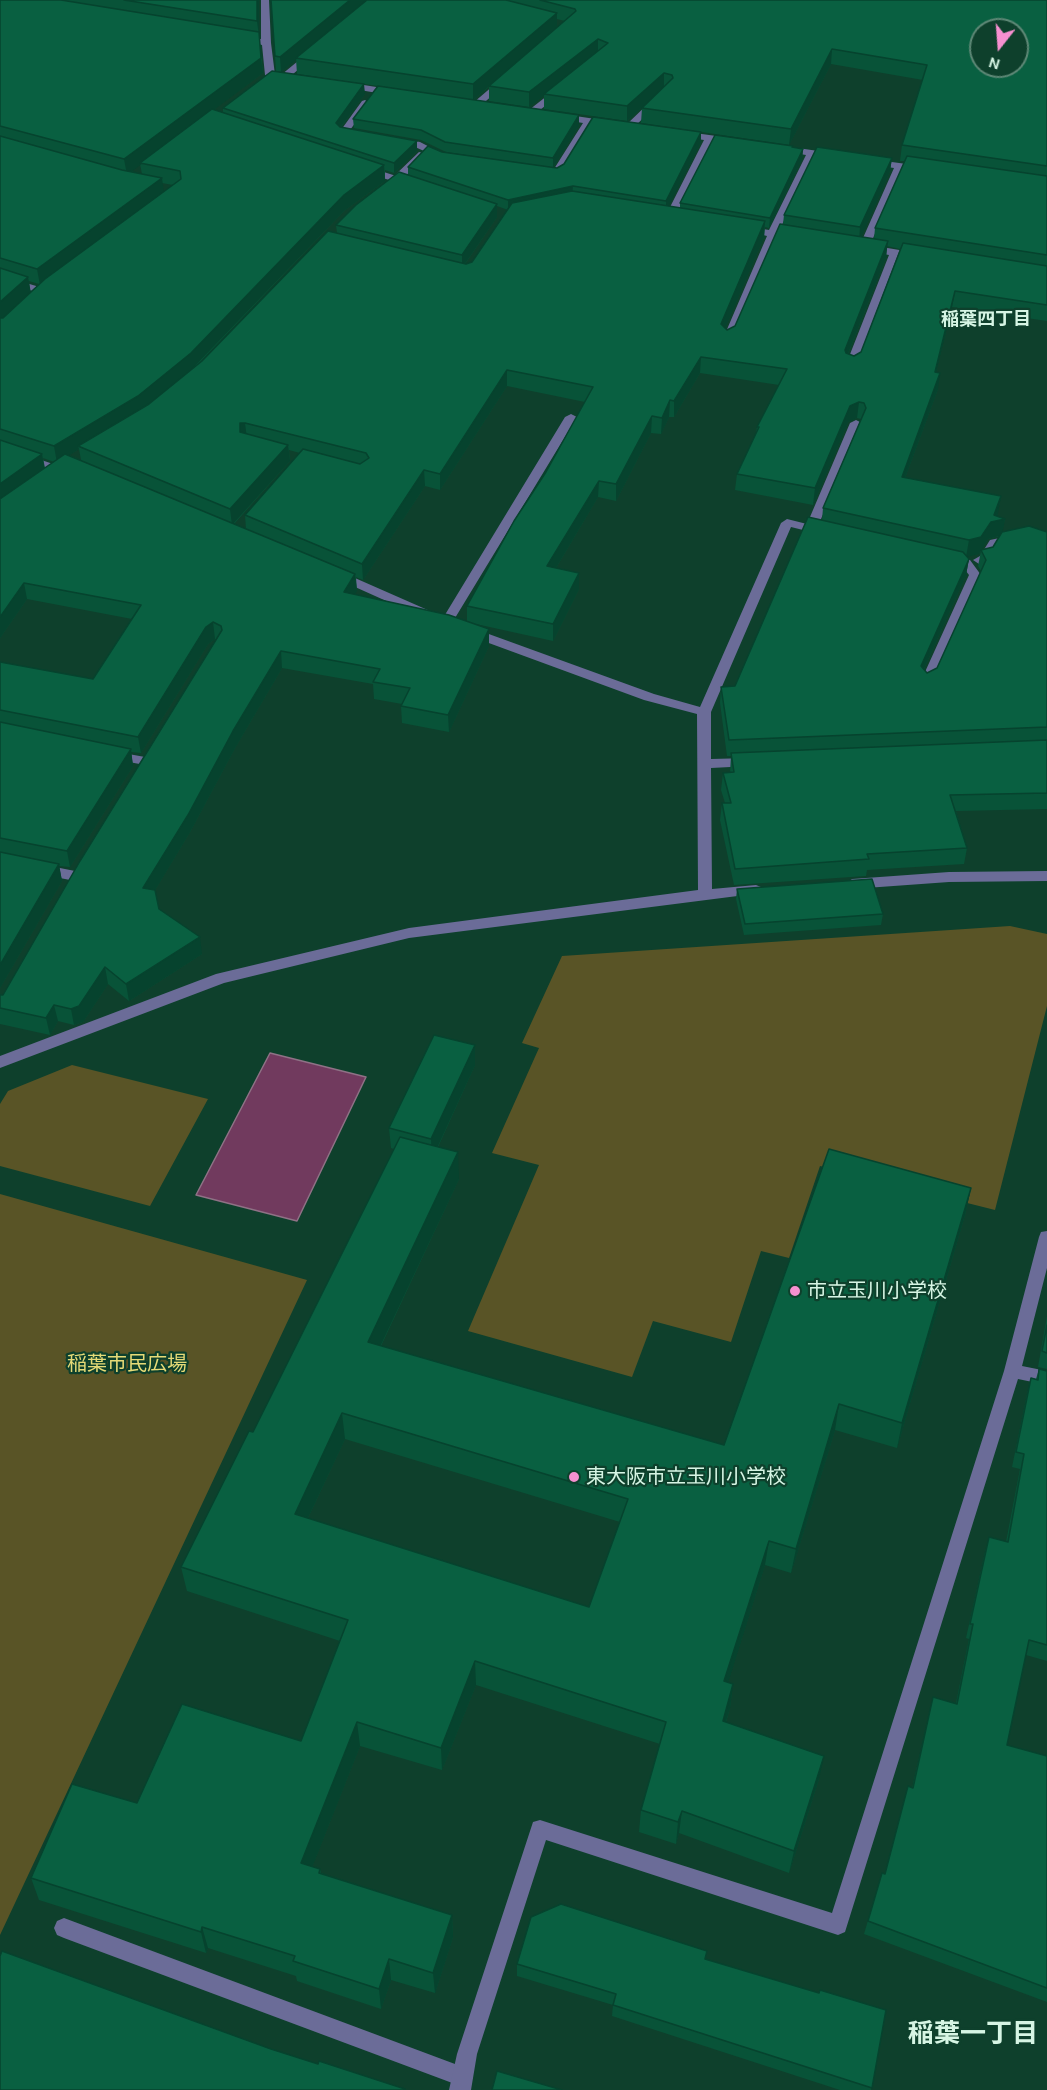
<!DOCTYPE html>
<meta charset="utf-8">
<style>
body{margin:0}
#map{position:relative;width:1047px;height:2090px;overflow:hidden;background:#0e402c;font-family:Karla,sans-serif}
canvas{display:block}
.north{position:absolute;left:969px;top:18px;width:60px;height:60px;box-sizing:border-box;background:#0e402c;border:2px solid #5e8876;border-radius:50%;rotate:197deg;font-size:16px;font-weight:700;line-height:24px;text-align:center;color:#d6f5e4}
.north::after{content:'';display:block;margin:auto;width:21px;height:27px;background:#f690d0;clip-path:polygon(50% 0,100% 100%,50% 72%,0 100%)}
</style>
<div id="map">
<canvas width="1047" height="2090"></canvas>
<div class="north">N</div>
</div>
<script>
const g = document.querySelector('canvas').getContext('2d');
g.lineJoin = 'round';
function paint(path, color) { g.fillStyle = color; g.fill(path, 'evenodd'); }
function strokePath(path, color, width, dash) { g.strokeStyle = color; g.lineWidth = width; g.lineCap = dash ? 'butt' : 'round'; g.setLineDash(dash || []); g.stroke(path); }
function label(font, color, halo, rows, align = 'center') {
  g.font = font + ' Karla,"Noto Sans JP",sans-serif'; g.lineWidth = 4.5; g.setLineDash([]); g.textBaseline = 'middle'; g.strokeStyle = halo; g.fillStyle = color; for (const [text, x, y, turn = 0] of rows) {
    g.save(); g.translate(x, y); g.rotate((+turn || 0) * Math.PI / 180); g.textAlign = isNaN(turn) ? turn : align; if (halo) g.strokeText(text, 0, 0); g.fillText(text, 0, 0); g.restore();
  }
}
const green = new Path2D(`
 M1010,926L1047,934V1006L995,1210L820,1166L789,1258L761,1251L731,1342L653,1321L632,1377L468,1331L539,1165L492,1153L539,1048L522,1043L562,956Z
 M72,1065L208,1099L150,1206L0,1166V1104L8,1091Z
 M0,1194L307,1280L0,1935Z`);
const water = new Path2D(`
 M270,1053L366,1077L297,1221L196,1195Z`);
const service = new Path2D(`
 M557,88L565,90L535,114H529V110Z
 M652,100L660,102L632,129H626V125Z
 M419,152L427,154L400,182H392V178Z
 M64,1918L463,2067L470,2070L473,2077L470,2084L463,2087L64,1938L57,1935L54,1928L57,1921Z`);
const minor = new Path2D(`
 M261,0H269L271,43L275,75L270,78L265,75L262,45L236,39L241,36L261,39Z
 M309,52L317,54L287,79H281V75Z
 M501,79L509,81L479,107H473V103Z
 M345,82L395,90L400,93L395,96L342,87V83Z
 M365,100L370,103L350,130L362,133V137L341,134V130L362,101Z
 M562,114L609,121L614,124L609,127L592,124L561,175L542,173V169H554L583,123L559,119L557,117Z
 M680,131L731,138L736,141L731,144L713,141L675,217L670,220L665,217L704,140L677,136V132Z
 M397,138L420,142L447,156L442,159L415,147L394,143L392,141Z
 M784,146L832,153L837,156L832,159L815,157L779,231L800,237L795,240L776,237L732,341L731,343H723L722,341L767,236L740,229L745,226L769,230L806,155L781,151L779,149Z
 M870,159L921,166L926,169L921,172L903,170L870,245L917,253L922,256L917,259L899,256L857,367L851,370L845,367L889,255L862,250L859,247L894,168L866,164V160Z
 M365,166L415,182L416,184L411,187L361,171V167Z
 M0,275L46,289L47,291L42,294L0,281Z
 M571,414L577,417L452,623L446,627L442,626L440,623L565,417Z
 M856,420L862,423L818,526L829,531L823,535L791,527L711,712V759L750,758L757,762L750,766L711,768L712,889L756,885L761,887L763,890L761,893L409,938L224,983L0,1068V1056L216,974L409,928L698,890L697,714L644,700L467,635L465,632L467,629H475L654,694L700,707L781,523L787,519L807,524L850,423Z
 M0,446L62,467L64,469L58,473L54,471L0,453Z
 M1038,530L1047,532V540L1038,538L998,546L988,562L979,564L973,560L980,556L990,540Z
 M952,556L970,560L981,575L932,683L926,687L920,683L969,575L962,566L948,563V557Z
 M339,571L430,611L432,614L426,618L422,617L335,578L333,575L335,572Z
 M112,751L145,757L152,761L145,765L107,758L105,755L107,752Z
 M0,856L75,871L82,876L75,881L0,866Z
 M1047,871V881L949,882L852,889L845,884L852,879L949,872Z
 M1047,1231V1268L1022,1366L1047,1371V1385L1018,1379L845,1932L838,1935L546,1840L477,2054L471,2090H449L457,2054L533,1822L540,1820L832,1913L1004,1371L1039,1237L1041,1232Z`);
const wall = new Path2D(`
 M0,0H259V33L263,73L213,110L223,113V108L365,94L341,127L417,141V151L394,173L385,170V181L345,210L199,363L337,233L336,225L408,175V167L442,152L557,168L701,142L668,206L680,208V203L793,146L792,147L803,149L802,159L769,228L765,227L764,237L725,328L727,330L735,326L783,224L784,215L892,158L890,171L861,237L874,239L875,228L905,161H900L902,145L923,80L831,64L789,145L641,123L642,108L657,94L627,121L544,109V95L529,107L489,101V86L497,80L473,100L297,74L296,59L281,72L276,71L271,0H1047V321L952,307L936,372L938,389L905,478L1001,496L997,516L1005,519L1002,532H1047V809L956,811L967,848L964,864L867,870L866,876L734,885L720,820L722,803H725L721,790L723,773H730L731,756H727L720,703L721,687L735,686L822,520L823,508L861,419L857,418L848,422L813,505L735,490L737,474L756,433L757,427L779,385L700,373L674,417H669L661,434L651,433L616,501L598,497L556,568L579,573V589L553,641L476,624L489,646L449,732L402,723L401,706L402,704L374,699L373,684L282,668L235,748L190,832L155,890L159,909L202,954L129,1001L108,984L83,1022L74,1025L58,1021L50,1035L0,1024V995H3L216,640L215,639L208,644L141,753L131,752L133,766L70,867L59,866L62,881L0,988V662L93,679L132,619L27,599L0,638ZM557,19L565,21L557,28ZM140,164L142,174L131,171ZM162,183L173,185L163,192ZM497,206L508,210L472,262L465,264L497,217ZM887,246L900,249L861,352L854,356L848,354L886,257ZM29,281L39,284L30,292ZM507,386L585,402L546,472L467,606V621L354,594L357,591L356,577L363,580L425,486L440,490ZM79,449L81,460L69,455ZM289,450L300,453L245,515L246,529L234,524L290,461ZM43,458L54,462L45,468ZM1000,536L993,547L981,550L988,539ZM981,551L978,566L981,571L937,668L927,673L924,669L966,575L969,559L967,556L979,554Z
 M353,119L579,125L553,168L446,152L421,140L354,128Z
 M737,889L883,914L881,925L744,935L736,899Z
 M475,1065L438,1147L459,1179L381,1346L724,1445L971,1188L965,1215L897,1448L835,1430L791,1573L765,1565L728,1682L733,1684L730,1708L726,1722L819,1779L789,1873L679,1833L676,1844L639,1832L641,1810L660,1744L476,1685L442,1770L360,1746L312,1867L320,1869L321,1873L452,1915L453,1937L435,1993L391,1980L381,2009L297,1981L296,1976L208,1948L206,1953L39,1900L31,1878L137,1803L301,1741L340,1641L187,1591L181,1567L253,1432L394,1149L391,1148L389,1128ZM345,1439L620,1522L589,1607L308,1518Z
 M1047,1316V1369L1038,1367Z
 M1039,1369L1047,1371V1661L1026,1655L1007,1745L1047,1756V2002L864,1934L882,1873L885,1874L912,1788L933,1697L956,1703L969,1639L966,1638L985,1552L989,1537L1006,1542L1020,1469L1012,1467L1027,1394L1031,1378L1036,1379Z
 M706,1959L819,1993L886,2010L871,2090H840L612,2016L613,2005L517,1976V1964Z`);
const shadedWall = new Path2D(`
 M257,0H259V36L257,21Z
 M350,0H368L281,72L280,57Z
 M557,13V28L473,100V84Z
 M598,39V54L529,107V92Z
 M832,49L831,64L789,145L791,129Z
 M261,58L263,73L127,175L124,159Z
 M664,73V88L627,121V106Z
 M364,84L365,94L337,132L336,123Z
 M579,115V125L553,168V158Z
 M701,132V142L666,211V201Z
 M417,141V151L394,173V163Z
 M803,149L802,159L769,228L770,218Z
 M892,158L890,171L859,242L860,227Z
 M384,165L385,181L345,210L192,369L141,412L78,446L79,449L57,463L54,446L344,195Z
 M162,178L164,193L40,285L37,269Z
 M573,186L572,196L508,210V200Z
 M497,204V217L462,268V255Z
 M765,221L764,237L720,340L721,324Z
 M888,241L886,257L843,366L845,350Z
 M28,277L31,293L0,321V302Z
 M955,291L952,307L932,388L935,372Z
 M701,357L700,373L674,417V401Z
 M507,370V386L440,490V474Z
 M940,373L938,389L899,494L902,477Z
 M670,400L669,417L661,434L662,418Z
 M859,402L857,418L848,422L813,505L815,488L850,406Z
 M652,416L651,433L616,501V484Z
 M240,423H245L247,439L240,432Z
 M288,445L290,461L232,525L230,509Z
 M42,454L45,471L0,502V484Z
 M424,470L425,486L363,580L362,564Z
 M599,481L598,497L547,583V566Z
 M1001,496L998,513L995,521L1005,519L1002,535L988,539L979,554L966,557L969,540L994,515Z
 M969,559L966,575L918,682L921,666Z
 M579,573V589L553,641V624Z
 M355,574L357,591L345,608L344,592Z
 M24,583L27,599L0,638V617Z
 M213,622L215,639L208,644L141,753L138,737L206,627Z
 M489,629V646L449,732L448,715Z
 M281,651L282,668L235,748L190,832L146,905L143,888L233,731Z
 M131,749L133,766L70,867L67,851Z
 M59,864L62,881L0,988V965Z
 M200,937L202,954L129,1001L126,984Z
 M105,967L108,984L83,1022L74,1025L71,1009Z
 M54,1005L58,1021L50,1035L46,1018Z
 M475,1045V1065L432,1159L431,1139Z
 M458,1152L459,1179L370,1368L368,1342Z
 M971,1188L965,1215L897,1448L902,1423Z
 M839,1404L835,1430L791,1573L796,1549Z
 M342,1413L345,1439L298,1539L295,1514Z
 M769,1541L765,1565L721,1705L724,1681Z
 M475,1661L476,1685L442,1770L441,1748Z
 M733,1684L730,1708L719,1744L723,1721Z
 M357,1722L360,1746L305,1885L301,1863Z
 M824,1756L819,1779L789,1873L794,1851Z
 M682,1811L679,1833L676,1844L678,1822Z
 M452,1915L453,1937L435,1993L433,1973Z
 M202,1927L208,1948L206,1953L201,1932Z
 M389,1959L391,1980L381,2009L379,1989Z`);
const building = new Path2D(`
 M0,0H61L259,32L261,58L124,159L0,126Z
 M124,0H257V21Z
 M271,0H350L280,57L275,56Z
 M367,0H506L557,13L473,84L296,58Z
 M540,0H1047V166L902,145L927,65L832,49L791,129L642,108L673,78L672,75L664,73L627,106L544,94L608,43L598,39L529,92L489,86L576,11L575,9ZM981,30H1017V66H981Z
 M272,71L364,84L336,123L340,127L417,141L394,163L223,108Z
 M378,86L579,115L553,158L445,142L421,130L353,119Z
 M212,109L384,165L344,195L191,353L138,396L54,446L0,429V318H3L45,279L181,179L180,171L140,163Z
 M593,117L701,132L666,201L573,186L508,200L408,167L428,146L442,152L557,168L564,164Z
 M715,135L793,146L792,147L803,149L770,218L680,203Z
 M0,136L122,170L162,178L37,269L0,258Z
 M817,147L892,158L860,227L784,215Z
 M907,156L1047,176V255L875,228Z
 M399,172L497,204L462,255L336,225L356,205Z
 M572,191L765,221L721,324L727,330L735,326L780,224L888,241L845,350L846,353L854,356L861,352L903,243L1047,266V305L955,291L935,372L940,373L902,477L1001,496L994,515L1005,519L991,522L981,537L969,540L823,508L866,408L864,403L859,402L850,406L815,488L737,474L759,427H757L787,369L701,357L674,401L670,400L662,418L652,416L616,484L599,481L547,566L579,573L553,624L467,606L514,521L546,472L593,387L507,370L440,474L424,470L362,564L245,515L303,449L360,464L369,458L366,453L245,423H240V432L288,445L230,509L78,446L149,404L202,361L328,231L466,264L472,262L512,203Z
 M0,268L28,277L0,302Z
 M0,440L42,454L0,484Z
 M65,454L355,574L344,592L449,615L489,629L448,715L401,706L410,688L373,682L380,669L281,651L233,731L188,815L143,888L155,890L159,909L200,937L126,984L105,967L79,1006L71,1009L54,1005L46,1018L0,1008V995H3L80,861L222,630L221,626L213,622L206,627L138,737L0,710V662L93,679L141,605L24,583L0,617V499Z
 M808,517L963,552L969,559L921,666L927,673L937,668L986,560L981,550L993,547L1002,532L1029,526L1047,532V727L729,740L721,687L735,686Z
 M0,722L131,749L67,851L0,838Z
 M1047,740V793L950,795L967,848L867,854L869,859L735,869L722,803H731L723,773L734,772L731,753Z
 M0,852L59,864L0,965Z
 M872,879L883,914L745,924L737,889Z
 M434,1035L475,1045L431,1139L389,1128Z
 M400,1137L458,1152L368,1342L724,1445L829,1149L971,1188L902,1423L839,1404L796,1549L769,1541L724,1681L733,1684L723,1721L824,1756L794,1851L682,1811L678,1822L641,1810L666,1722L475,1661L441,1748L357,1722L301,1863L320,1869L319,1873L452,1915L433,1973L389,1959L379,1989L293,1961L295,1956L202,1927L201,1932L31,1878L72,1784L137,1803L182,1704L301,1741L348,1620L181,1567L249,1431L253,1432ZM342,1413L628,1499L589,1607L295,1514Z
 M1047,1325V1353L1042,1351Z
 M1039,1369L1047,1371V1645L1029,1640L1007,1745L1047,1756V1988L868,1921L882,1873L885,1874L908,1786L913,1788L933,1697L957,1704L973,1624H970L989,1537L1008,1542L1024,1454L1016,1452L1031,1378L1038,1380Z
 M561,1904L707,1951L705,1959L819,1993L820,1990L886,2010L872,2088L613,2005L616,1994L517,1964L531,1917Z
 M2,1951L271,2049L318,2064L319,2061L405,2089V2090H0V1956Z
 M497,2071L562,2090H492Z`);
const markers = [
 [795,1291,6,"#f690d0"],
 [574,1477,6,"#f690d0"]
];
const farNeighbourhoodnames = [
 ["稲葉四丁目",986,320]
];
const poiNames = [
 ["市立玉川小学校",807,1291],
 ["東大阪市立玉川小学校",586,1477]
];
const parkNames = [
 ["稲葉市民広場",127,1364]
];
const nearNeighbourhoodnames = [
 ["稲葉一丁目",973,2035]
];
paint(green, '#595426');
paint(water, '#713a5e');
strokePath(water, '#8f7286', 1.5);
paint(service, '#6b6c98');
paint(minor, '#6b6c98');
paint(wall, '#085338');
paint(shadedWall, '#06432e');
paint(building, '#096041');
strokePath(building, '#06432e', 1.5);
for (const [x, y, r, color] of markers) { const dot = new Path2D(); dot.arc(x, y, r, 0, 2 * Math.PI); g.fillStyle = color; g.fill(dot); strokePath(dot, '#0e402c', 2); }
label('bold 18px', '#d6f5e4', '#0e402c', farNeighbourhoodnames);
label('20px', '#d6f5e4', '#0e402c', poiNames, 'left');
label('20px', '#e6da77', '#0e402c', parkNames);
label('bold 26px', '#d6f5e4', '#0e402c', nearNeighbourhoodnames);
</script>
